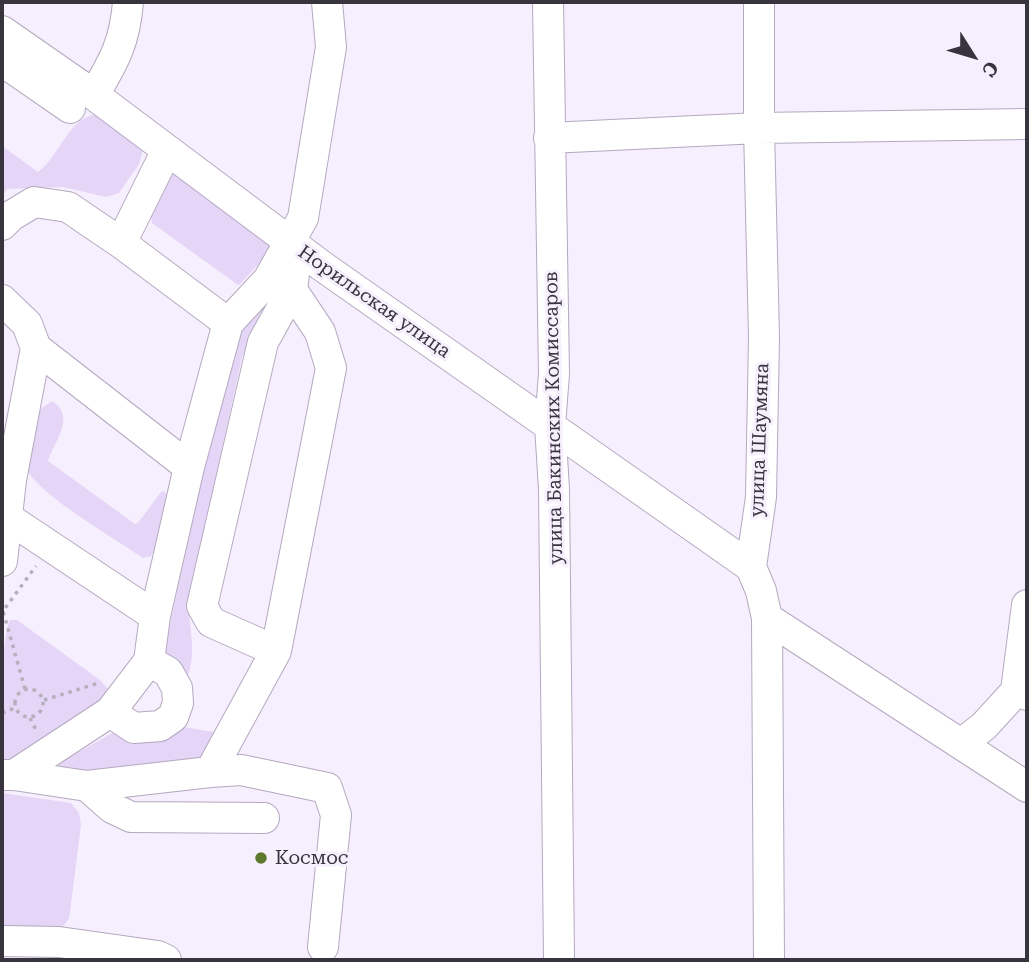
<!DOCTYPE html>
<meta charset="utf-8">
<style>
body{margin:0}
#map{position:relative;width:1029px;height:962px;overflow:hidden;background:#f6effe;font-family:"Roboto Serif",serif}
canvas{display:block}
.frame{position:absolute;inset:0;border:4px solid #38343d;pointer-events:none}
.north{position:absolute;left:938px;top:21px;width:70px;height:70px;-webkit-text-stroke:5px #f6effe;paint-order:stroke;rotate:127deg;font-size:19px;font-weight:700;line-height:28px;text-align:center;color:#38343d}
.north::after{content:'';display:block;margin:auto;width:24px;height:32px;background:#38343d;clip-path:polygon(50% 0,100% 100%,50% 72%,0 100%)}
</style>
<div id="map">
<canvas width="1029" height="962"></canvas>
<div class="frame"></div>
<div class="north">С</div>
</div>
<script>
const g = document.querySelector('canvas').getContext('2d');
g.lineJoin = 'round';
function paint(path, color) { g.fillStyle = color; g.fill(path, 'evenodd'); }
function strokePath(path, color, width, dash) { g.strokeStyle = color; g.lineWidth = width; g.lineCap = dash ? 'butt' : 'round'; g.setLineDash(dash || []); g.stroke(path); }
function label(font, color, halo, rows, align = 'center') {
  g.font = font + ' "Roboto Serif",serif'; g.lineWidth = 6; g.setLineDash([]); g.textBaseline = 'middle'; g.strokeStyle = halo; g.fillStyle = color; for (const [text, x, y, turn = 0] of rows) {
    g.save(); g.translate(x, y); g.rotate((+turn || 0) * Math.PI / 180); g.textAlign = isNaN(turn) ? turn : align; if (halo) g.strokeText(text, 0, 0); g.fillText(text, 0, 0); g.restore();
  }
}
const green = new Path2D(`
 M98,114L143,150L139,164L119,193L106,197L63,187L7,189L2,197V146L38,172C60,156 68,117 98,114Z
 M171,170L271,243L262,260L241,283L238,285L152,223L150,212Z
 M285,272L242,357L202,541C197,559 191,577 189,596C187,624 199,653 186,680L176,676L164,652L204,467L238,337Z
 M52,401C77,417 54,441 48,461L135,524L138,523L161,492L164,491L170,499L155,550L151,556L143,558C113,537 47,500 28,472L38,415L42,408Z
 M10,620H17L100,680L108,689L101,700L15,757L2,761C2,733 0,639 10,620Z
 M183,727L214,732L219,735L202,757L187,764L88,775L58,767L63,761L114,732Z
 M2,793L71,803L79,813L81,825L69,919L60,930L2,929Z`);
const path = new Path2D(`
 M25,689L3,611L36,566
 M15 703a14 14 0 1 1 28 0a14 14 0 1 1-28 0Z
 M44,700L99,683
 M2,713L15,708
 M30,718L37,732`);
const minor = new Path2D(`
 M548,2L554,374L550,425L554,489L559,960
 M759,2V128L764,337L761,497L751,567L761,591L767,618L769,960
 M2,31L94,95L322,266L751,567
 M2,61L70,108
 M94,95C114,61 125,42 128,2
 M549,138L759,128L1027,124
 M2,225L11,216L34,202L68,207L121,243L228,323L189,467L155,616L149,661L110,712L14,775H2
 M121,243L167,150
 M2,300L27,324L36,348L189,467
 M228,323L268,280L303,218L331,47L327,2
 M8,518L155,616
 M2,561L11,480L36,348
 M1027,605L1016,691L1027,695
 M767,618L1027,787
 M276,651L211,622L202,606L263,342L292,290L294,274
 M110,712L134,728L160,726L173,717L178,703L177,688L168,672L149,661
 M961,744L984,726L1016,691
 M210,772L241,770L327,788L336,815L323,947
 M14,775L87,786L210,772L276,651L331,368L320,332L292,290
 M87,786L112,808L131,817L264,818
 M2,941L59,942L158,956L166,960`);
const markers = [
 [261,858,7,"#5c792d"]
];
const streetNames = [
 ["Норильская улица",374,302,35],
 ["улица Бакинских Комиссаров",554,418,-91],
 ["улица Шаумяна",760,440,-88]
];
const poiNames = [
 ["Космос",275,858]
];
paint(green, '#e5d5f7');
strokePath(minor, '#b4a9bf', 32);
strokePath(path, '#b6b0bd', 3.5, [3.5, 5]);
strokePath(minor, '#fff', 30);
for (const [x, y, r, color] of markers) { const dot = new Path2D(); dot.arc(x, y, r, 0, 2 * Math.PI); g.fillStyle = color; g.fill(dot); strokePath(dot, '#f6effe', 2.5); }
label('19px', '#38343d', '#f6effe', streetNames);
label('19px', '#38343d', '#f6effe', poiNames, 'left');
</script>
